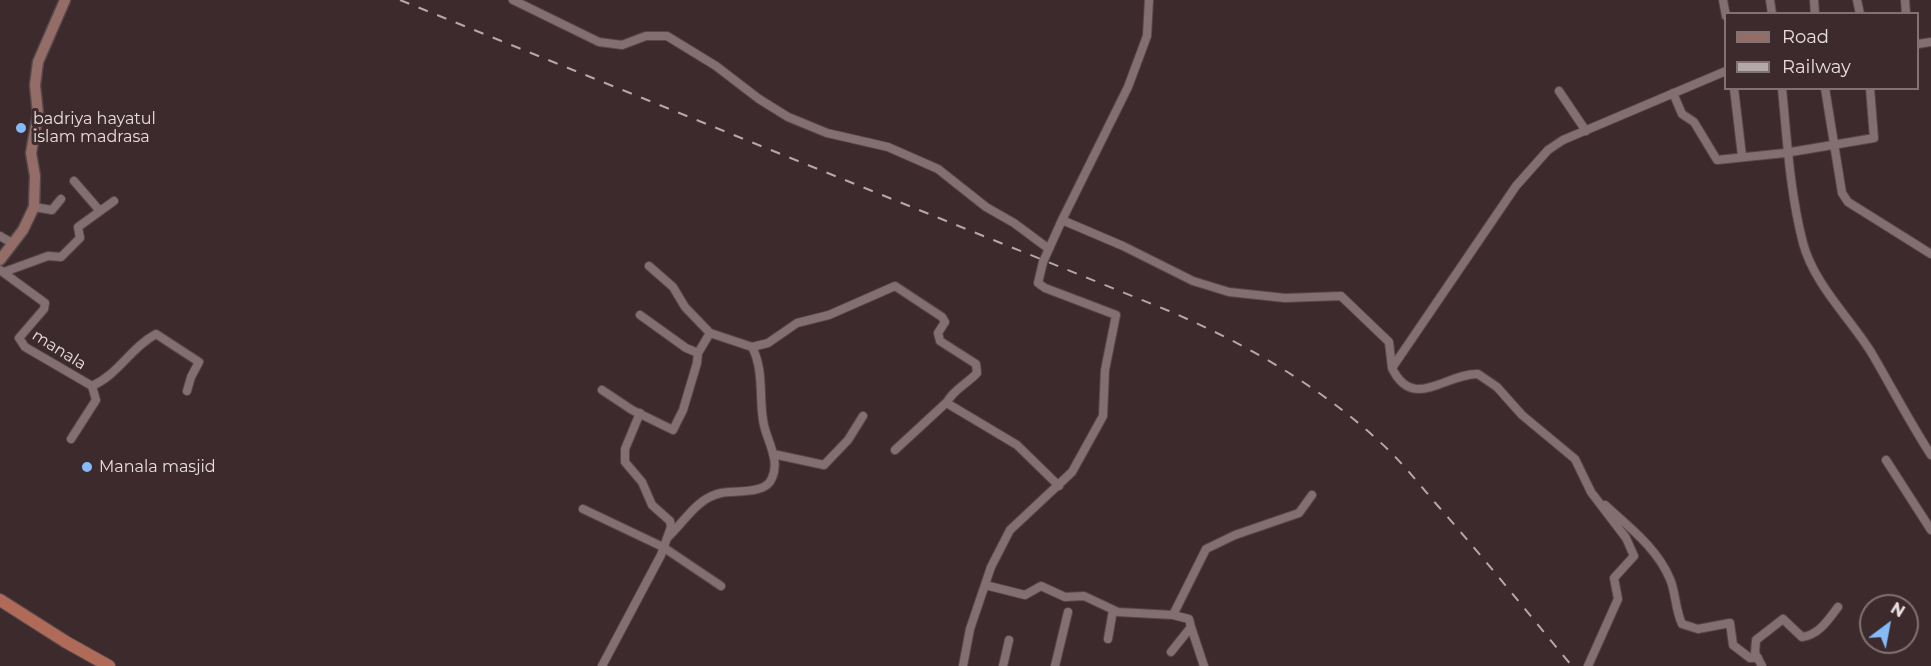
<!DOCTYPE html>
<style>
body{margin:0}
#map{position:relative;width:1931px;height:666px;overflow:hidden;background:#3c2a2c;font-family:Montserrat,sans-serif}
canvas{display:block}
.legend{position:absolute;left:1724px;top:12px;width:195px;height:78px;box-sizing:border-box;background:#3c2a2c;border:2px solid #817274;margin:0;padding:8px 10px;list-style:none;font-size:18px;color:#e9dedf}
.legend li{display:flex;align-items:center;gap:12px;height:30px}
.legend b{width:30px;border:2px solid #817274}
.north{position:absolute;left:1859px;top:594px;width:60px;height:60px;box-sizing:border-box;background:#3c2a2c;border:2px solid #817274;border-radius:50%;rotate:32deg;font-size:16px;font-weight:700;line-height:24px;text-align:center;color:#e9dedf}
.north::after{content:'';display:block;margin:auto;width:21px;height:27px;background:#86bbfb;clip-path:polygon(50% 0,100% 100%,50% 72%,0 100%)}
</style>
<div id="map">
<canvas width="1931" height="666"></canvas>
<ul class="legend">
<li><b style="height:8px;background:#946d68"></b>Road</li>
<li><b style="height:8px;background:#b5a8aa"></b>Railway</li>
</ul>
<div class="north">N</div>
</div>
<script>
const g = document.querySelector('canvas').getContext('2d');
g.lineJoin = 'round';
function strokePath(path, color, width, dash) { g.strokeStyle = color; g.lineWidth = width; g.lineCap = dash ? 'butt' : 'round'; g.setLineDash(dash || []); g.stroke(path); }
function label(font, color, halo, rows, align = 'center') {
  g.font = font + ' Montserrat,sans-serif'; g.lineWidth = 6; g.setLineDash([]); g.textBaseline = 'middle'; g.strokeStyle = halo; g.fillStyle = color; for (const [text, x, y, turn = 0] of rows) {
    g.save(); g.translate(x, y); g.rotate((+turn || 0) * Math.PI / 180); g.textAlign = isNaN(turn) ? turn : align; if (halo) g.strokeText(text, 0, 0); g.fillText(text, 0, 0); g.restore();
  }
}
const minor = new Path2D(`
 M513,0L599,42L622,45L646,36H667L716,66L759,99L788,117L827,133L888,147L938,169L986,207L1014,223L1049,249
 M1149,0L1147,36L1128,87L1062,220L1123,246L1193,281L1229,292L1285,298L1341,296L1389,342L1392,368L1516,186L1548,150L1563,140L1726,71
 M1723,0L1726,16
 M1770,0L1772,14
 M1814,0L1815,14
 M1857,0L1860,14
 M1905,0L1906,14
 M1918,44L1931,42
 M1734,88L1742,156
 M1782,88C1787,140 1790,193 1803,243C1814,284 1849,317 1871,352C1891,386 1909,421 1931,455
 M1825,88L1842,193L1848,202L1931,254
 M1559,91L1586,131
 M1673,93L1682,114L1694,122L1717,160L1785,153L1874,138L1870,88
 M74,181L100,211
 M34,207L52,210L61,199
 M0,236L12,243
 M649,266L673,287L685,307L710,333L752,347L768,343L797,323L829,315L895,286L942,317L945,322L938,333L940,341L976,364L977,373C968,383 953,390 947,402L950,405L1017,445L1059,486
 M0,270L45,303L44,309L19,338L25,347L92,386C119,374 130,348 156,334L199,362L191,377L187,391
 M4,272L48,256L61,257L80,238L78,227L114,201
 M640,315L686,348L698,353
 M1392,368C1413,412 1446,373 1478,374L1497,387L1522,415L1575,459L1591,492L1626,538L1634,556L1614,578L1618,599L1588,666
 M602,390L632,410L673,430L683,410L697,363L698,353L710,333
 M71,439L96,400L92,386
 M895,450L947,402
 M773,454L824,465L848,440L863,416
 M1886,460L1931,530
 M1605,505C1629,527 1657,548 1670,579C1676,593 1675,609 1682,624L1698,629L1730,623L1733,645L1750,658H1758
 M583,509L663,547L721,586
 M668,537C685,521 697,498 721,493C734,490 766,495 772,478C781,459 765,438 763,420C759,395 764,370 752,347
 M985,585L1025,595L1041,586L1065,597L1084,596L1118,612L1173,615L1189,619L1191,627L1171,652
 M1173,615L1206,549L1235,535L1299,513L1312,495
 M1191,627L1204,666
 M1108,639L1113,610
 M602,666L661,555L671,527L670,521L652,505L642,482L625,462V449L640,413
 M963,666L970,629L991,567L1010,530L1072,472L1103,416L1105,370L1116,315L1045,288L1038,283L1043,262L1062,220
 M1003,666L1009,640
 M1055,666L1068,612
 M1762,666L1755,653L1756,640L1783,619L1802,637C1819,635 1828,620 1838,607`);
const secondary = new Path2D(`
 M0,260L23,230L34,207L35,176L31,153L38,114L35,85L38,62L65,0`);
const trunk = new Path2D(`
 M0,600L66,642L109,666`);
const rail = new Path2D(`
 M400,0L1169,311C1246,344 1318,385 1380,442C1401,461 1419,484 1438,506C1484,558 1527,612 1572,666`);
const markers = [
 [21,128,6,"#86bbfb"],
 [87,467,6,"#86bbfb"]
];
const poiNames = [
 ["badriya hayatul",33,119],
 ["islam madrasa",33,137],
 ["Manala masjid",99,467]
];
const streetNames = [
 ["manala",59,350,32]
];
strokePath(minor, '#564849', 10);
strokePath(secondary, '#564849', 13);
strokePath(trunk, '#564849', 14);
strokePath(minor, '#836f71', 8);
strokePath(secondary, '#946d68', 10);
strokePath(trunk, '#b06a58', 12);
strokePath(rail, '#b5a8aa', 2, [10, 10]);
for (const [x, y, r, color] of markers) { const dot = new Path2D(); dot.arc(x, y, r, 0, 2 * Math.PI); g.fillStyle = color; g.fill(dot); strokePath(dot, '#3c2a2c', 2); }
label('16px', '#e9dedf', '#3c2a2c', poiNames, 'left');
label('16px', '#e9dedf', '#3c2a2c', streetNames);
</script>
